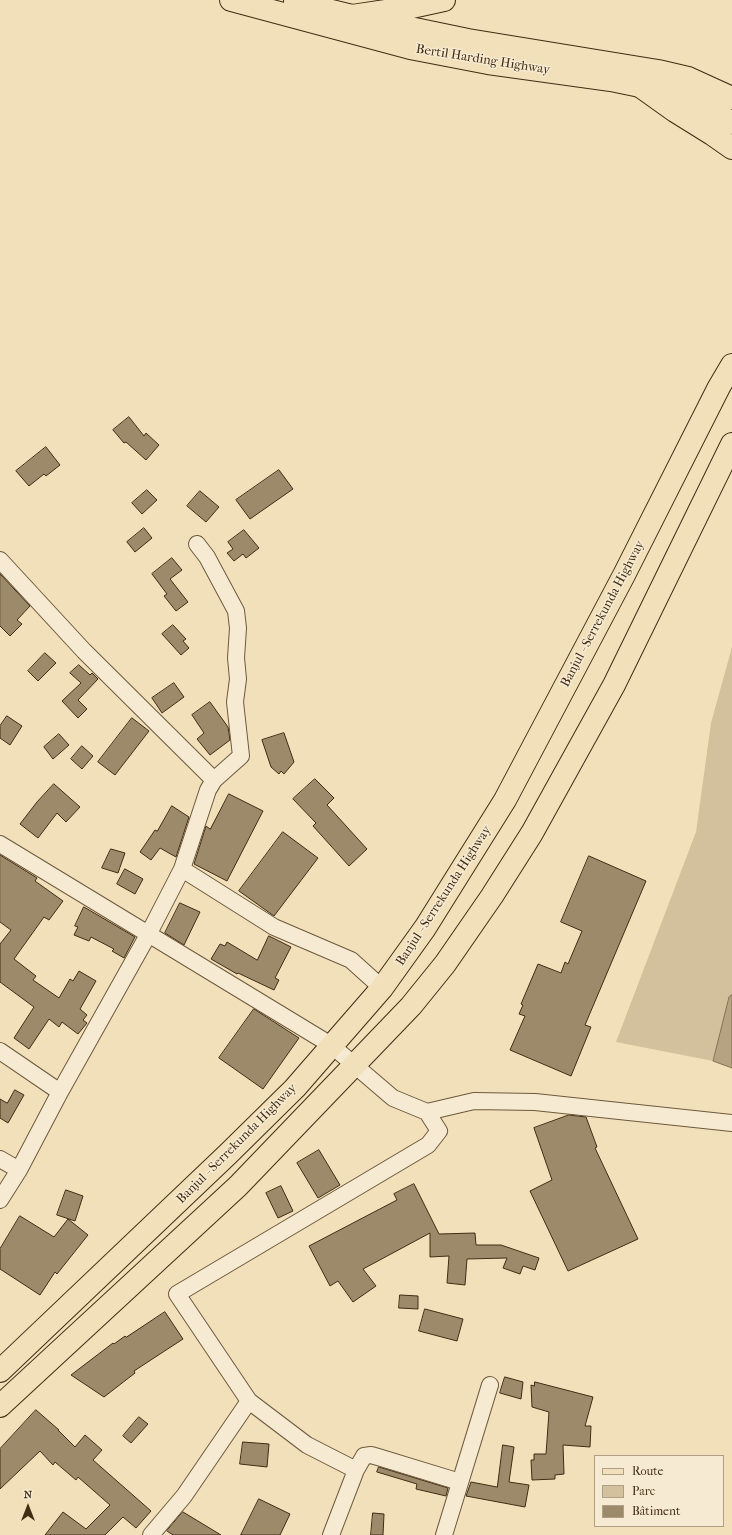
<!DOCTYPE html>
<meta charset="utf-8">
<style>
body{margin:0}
#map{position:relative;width:732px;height:1535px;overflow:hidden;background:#f1e0b9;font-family:"IM FELL French Canon",serif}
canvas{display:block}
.legend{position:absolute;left:594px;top:1455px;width:130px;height:72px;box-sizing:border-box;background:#f6ebd2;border:1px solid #ae9f86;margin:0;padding:5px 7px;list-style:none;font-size:12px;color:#412c14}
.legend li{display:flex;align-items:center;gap:8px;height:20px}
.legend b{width:20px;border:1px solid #ae9f86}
.north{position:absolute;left:8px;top:1487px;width:40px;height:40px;-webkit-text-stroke:3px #f6ebd2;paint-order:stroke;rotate:0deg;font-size:11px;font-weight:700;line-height:16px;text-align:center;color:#412c14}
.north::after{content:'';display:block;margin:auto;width:14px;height:18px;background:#412c14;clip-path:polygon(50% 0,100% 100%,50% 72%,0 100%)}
</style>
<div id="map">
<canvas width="732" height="1535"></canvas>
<ul class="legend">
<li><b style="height:5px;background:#f1e0b9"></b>Route</li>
<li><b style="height:11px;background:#d3c19d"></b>Parc</li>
<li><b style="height:11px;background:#9d8a6a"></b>Bâtiment</li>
</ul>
<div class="north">N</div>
</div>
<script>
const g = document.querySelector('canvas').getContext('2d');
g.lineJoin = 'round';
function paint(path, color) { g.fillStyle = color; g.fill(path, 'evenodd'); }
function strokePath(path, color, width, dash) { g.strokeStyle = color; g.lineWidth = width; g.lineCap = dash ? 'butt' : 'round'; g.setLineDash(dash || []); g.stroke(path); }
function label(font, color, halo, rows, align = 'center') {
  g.font = font + ' "IM FELL French Canon",serif'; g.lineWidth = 3; g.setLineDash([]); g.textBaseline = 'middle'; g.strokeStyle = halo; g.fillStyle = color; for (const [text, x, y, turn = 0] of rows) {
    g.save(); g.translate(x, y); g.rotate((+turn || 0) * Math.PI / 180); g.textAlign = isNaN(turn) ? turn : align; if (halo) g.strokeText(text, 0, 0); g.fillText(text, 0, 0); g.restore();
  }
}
const green = new Path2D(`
 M732,647V1060L719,1039L713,1061L616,1042L696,832L711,723Z`);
const water = new Path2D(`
 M732,995V1068L713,1061L729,997Z`);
const building = new Path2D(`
 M129,417L144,436L146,433L159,445L146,460L126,442L124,443L113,430Z
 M46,447L60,465L46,476L44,474L29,486L16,471Z
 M279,470L293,489L250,519L236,500Z
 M147,490L157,500L142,514L132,503Z
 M200,491L219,507L206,522L187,506Z
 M144,528L152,538L135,552L127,542Z
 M244,530L259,548L246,558L243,554L234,561L227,553L233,549L228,542Z
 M172,558L182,570L170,579L188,602L176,611L164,596L167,594L152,574Z
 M0,574L30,606L17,620L22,624L10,636L0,626Z
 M173,625L186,639L183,641L189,648L181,655L162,634Z
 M45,653L56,663L38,681L28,671Z
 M79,665L90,675L92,673L98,679L78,700L87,709L78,718L62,701L81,683L70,673Z
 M174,683L184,697L162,713L152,698Z
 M210,702L228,727L230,740L210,755L197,739L204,733L192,715Z
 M7,716L22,726L10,745L0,738V726Z
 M132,718L149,731L115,775L98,762Z
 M284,733L294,762L284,774L281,771L279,774L271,767L262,740Z
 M59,734L69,745L53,759L44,747Z
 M82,746L93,756L82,769L71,759Z
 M315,779L334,798L327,805L367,849L349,866L313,826L316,823L293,799Z
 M54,784L80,807L66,822L57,813L38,838L20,824L37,802Z
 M229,794L263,811L227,881L194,864L206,826L210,829Z
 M172,806L189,817L176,857L160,848L151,860L140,852L155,830L157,831Z
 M283,832L318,858L274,916L239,891Z
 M111,849L125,853L118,873L102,868Z
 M0,855L37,878L35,881L63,901L49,920L44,917L14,959L36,976L33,980L59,998L70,979L73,981L79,971L96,981L80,1009L87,1015L83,1020L87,1023L78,1034L62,1022L59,1027L49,1019L29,1049L14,1038L34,1007L0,982V944L11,930L0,922Z
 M589,856L646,881L585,1025L591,1027L571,1076L510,1050L525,1016L519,1014L523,1005L521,1004L538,964L561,973L565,962L568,964L582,931L561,922Z
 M125,869L143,879L135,894L117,884Z
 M180,903L200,912L184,945L165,933Z
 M84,907L135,937L124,958L112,951L114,949L91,937L89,941L74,935L78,927L75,926Z
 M269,936L291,947L275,978L279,980L274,990L238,973L237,974L211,959L220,944L225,946L227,942L257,960Z
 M254,1009L299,1038L263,1089L219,1058Z
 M15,1090L24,1095L8,1123L0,1118V1099L7,1103Z
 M569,1115L586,1117L597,1147L595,1148L638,1239L568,1271L530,1191L552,1180L534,1128Z
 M319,1150L340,1185L318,1198L297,1163Z
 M414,1184L439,1234L475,1233L476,1245H501L539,1258L535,1270L523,1266L520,1274L503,1268L507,1258L467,1259L465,1285L447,1283L449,1256L430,1257V1233L363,1269L376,1286L353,1302L338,1281L330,1286L309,1246L397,1200L394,1194Z
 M281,1186L293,1211L278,1218L266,1193Z
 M66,1190L83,1196L75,1221L57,1215Z
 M20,1216L54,1237L68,1219L88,1235L57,1274L55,1272L40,1295L0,1269V1249Z
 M400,1295L418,1296V1309L399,1308Z
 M425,1309L463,1319L457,1341L419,1331Z
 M165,1312L183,1339L134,1371L135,1373L104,1397L71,1375L113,1343L114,1344L125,1336L126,1337Z
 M505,1377L523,1382L521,1399L500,1393Z
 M535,1382L593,1397L585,1426H591L590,1447L563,1445L564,1474L555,1475V1479L532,1480L531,1460H534V1454H546L549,1412L532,1407L531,1385L534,1386Z
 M36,1410L59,1430H58L75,1447L85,1435L102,1450L93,1460L151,1511L136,1528L123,1517L105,1535H45L63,1512L86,1529L110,1505L78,1477L76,1480L55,1462L53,1465L40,1451L0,1489V1449Z
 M139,1417L148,1424L131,1443L123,1436Z
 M243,1442L269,1444L267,1467L240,1464Z
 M503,1445L514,1447L509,1482L529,1485L525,1507L466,1496L471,1482L497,1487Z
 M379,1467L448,1488L446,1496L416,1489L417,1484L377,1472Z
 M259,1499L290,1514L280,1535H241Z
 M183,1512L221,1535H173L167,1531Z
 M373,1513L384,1514L383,1535H371Z`);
const street = new Path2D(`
 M197,544L207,557L236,611L238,628L236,658L238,679L235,702L241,756L214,780
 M0,560L84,651L214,780L208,790L182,869L148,935L60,1092L19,1170L0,1200
 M0,844L331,1045L393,1098L427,1112L474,1101L535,1102L732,1123
 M182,869L274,927L351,960L382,988
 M0,1051L60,1092
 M0,1159L19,1170
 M356,1470L307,1445L249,1401L177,1294L428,1145L439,1131L427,1112
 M151,1535L184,1496L249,1401
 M331,1535L356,1470L364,1456L371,1455L378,1457L460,1482
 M444,1535L490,1385`);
const primary = new Path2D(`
 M231,0L410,48L488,63L611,80L640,86L678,97L715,112L732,123
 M295,2L352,16L468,40L658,71L688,78L732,98`);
const highway = new Path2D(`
 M352,16L412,7L444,0
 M640,86L675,111L712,134L732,148
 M0,1371L228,1154L295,1088L382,988L425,928L505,800L624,575L719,387L732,365
 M0,1406L238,1186L411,1006L445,964L492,896L532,833L614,685L732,444`);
const streetNames = [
 ["Bertil Harding Highway",483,60,9],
 ["Banjul - Serrekunda Highway",603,614,-62],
 ["Banjul - Serrekunda Highway",444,896,-57],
 ["Banjul - Serrekunda Highway",237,1144,-45]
];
paint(green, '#d3c19d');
paint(water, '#b5a381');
strokePath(water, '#877355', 1);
paint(building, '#9d8a6a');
strokePath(building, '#412c14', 1);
strokePath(street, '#6d593d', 18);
strokePath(primary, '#412c14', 24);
strokePath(highway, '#412c14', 24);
strokePath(street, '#f6ebd2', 16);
strokePath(primary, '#f1e0b9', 22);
strokePath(highway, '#f1e0b9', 22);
label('13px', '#412c14', '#f6ebd2', streetNames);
</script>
